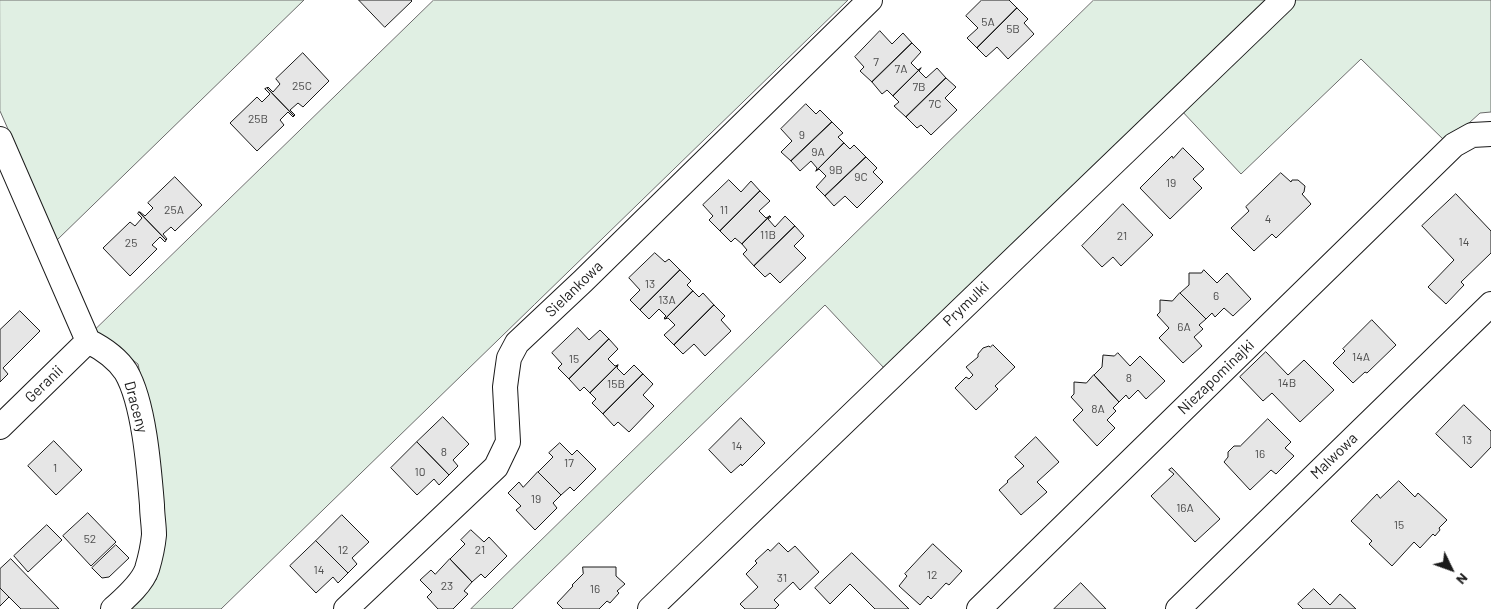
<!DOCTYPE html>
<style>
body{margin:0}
#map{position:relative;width:1491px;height:609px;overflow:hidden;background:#fff;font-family:Barlow,sans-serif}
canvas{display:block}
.north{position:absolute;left:1426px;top:544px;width:50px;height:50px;-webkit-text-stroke:4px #fff;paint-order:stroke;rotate:132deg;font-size:14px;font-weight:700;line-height:20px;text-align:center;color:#1a1a1a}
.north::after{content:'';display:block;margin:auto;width:18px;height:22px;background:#1a1a1a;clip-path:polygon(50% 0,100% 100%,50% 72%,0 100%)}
</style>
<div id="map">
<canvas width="1491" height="609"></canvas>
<div class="north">N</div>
</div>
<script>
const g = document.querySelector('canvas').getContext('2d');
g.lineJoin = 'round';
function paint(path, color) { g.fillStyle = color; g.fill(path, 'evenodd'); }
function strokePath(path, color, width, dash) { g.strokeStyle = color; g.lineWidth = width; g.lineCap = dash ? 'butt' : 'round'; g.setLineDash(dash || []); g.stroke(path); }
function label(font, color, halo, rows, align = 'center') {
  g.font = font + ' Barlow,sans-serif'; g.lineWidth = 4; g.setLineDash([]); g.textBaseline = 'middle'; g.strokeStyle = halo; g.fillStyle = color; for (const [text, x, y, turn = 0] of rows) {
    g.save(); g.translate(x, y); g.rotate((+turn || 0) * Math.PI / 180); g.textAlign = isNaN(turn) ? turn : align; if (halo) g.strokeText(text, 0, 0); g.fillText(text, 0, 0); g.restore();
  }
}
const green = new Path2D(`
 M0,0H304L57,240L0,111Z
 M434,0H848L221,609H124L156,580L164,545L150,420L138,364L94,331Z
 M1094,0H1267L884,368L825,305L512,609H471Z
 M1296,0H1491V112L1480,113L1447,143L1361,59L1241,174L1180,109Z`);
const building = new Path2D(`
 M359,0H411L412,1L385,27Z
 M982,0H1009L1017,8L977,48L967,38L978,28L966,16Z
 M1017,8L1028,19L1024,23L1034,34L1008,59L997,47L986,57L977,48Z
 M880,31L892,44L903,33L912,43L872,82L860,71L864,67L855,57Z
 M912,43L921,52L911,63L918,70L921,68L893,96L887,90L882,94L872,82Z
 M303,53L329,81L303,107L298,103L290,110L295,115L294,116L267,88L268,87L273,92L280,84L276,79Z
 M921,68L919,71L926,78L937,68L946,78L906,117L894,106L899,102L893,96Z
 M946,78L956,87L945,98L957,110L931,135L921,125L917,128L906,117Z
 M267,88L294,116L293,117L288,112L280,120L284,125L257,151L230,123L257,97L262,102L270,94L265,89Z
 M806,104L816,114L820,110L832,122L791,161L781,152L792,141L781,129Z
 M832,122L843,133L838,137L844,143L816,171L817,168L811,161L800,171L791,161Z
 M844,143L850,149L854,145L866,157L825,196L816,187L826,176L819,169L816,171Z
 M1183,148L1204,169L1193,179L1202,188L1170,219L1140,188L1172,156L1173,158Z
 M866,157L877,168L873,172L883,182L857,208L845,196L834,206L825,196Z
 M1281,173L1291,182L1292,180H1298L1305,186L1304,192L1302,194L1311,204L1276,238L1272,234L1254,251L1231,228L1249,211L1246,207Z
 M175,177L202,205L175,231L171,227L163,234L167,239L166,240L139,212H140L145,216L153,208L148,203Z
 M729,180L741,192L751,181L760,191L720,231L709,220L713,216L703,205Z
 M760,191L770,201L759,211L766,218L770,216L742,244L735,238L731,242L720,231Z
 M1456,194L1491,231V253L1461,282L1464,285L1446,304L1428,287L1454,260L1422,226Z
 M1123,204L1153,235L1121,266L1113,257L1102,267L1082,246Z
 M139,212L166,240L165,242L160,237L152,245L157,249L130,276L103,248L130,222L135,226L142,218L138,214Z
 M770,216L771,217L768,219L775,227L785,216L795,226L754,266L743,254L747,250L742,244Z
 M795,226L804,236L794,246L806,258L780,283L770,273L765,277L754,266Z
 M655,253L665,262L669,259L680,270L640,310L630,300L640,290L629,278Z
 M680,270L691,281L687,285L693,291L665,319L664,318L666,316L659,309L649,319L640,310Z
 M1204,270L1217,283L1227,273L1251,299L1233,316L1224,308L1215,317L1212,313L1206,319L1180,293L1189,285V273H1201Z
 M693,291L699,297L703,293L714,305L674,345L664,335L675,325L668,318L665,319Z
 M1180,293L1206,319L1199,325L1203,329L1194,337L1202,346L1183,363L1159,338L1169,328L1157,315L1160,312V300L1172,301Z
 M714,305L725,316L721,320L731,331L705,356L694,344L683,354L674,345Z
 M20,311L40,331L3,368L8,374L0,382V330Z
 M1372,320L1396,345L1367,373L1365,372L1353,383L1333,363L1345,351L1343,349Z
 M578,328L589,340L600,330L609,339L569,379L558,368L562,364L552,353Z
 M609,339L618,349L608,359L615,366L618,365L590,393L584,387L580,391L569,379Z
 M993,345L1015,367L995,386L998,389L976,410L955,388L966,377L969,379L973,375L966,367L978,357V354L983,348L989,346L990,347Z
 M1266,352L1288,375L1304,360L1334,390L1300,422L1272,393L1263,401L1240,377Z
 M1118,353L1130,366L1140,356L1165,381L1146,399L1138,390L1129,399L1126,395L1119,402L1094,375L1102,367L1103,355L1114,356Z
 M618,365L617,368L624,375L634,365L643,374L603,414L592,403L596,399L590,393Z
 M643,374L653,384L643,395L654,406L629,432L618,422L614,426L603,414Z
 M1094,375L1119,402L1113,408L1116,411L1107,420L1115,428L1097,446L1073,420L1083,410L1071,397L1074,394V382L1086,383Z
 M1464,405L1491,431V447L1471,468L1436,434Z
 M443,417L469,444L453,460L458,466L449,475L417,442Z
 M741,418L765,443L742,466L741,464L731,473L709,450Z
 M1268,419L1291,442L1285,448L1294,456L1276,474L1271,470L1250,490L1224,462L1228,457V452L1234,446H1240Z
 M1036,437L1059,462L1037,482L1047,492L1021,515L999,490L1008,482L1007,481L1024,466L1015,457Z
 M54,441L82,470L56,495L28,466Z
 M417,442L449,475L439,485L434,479L417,495L391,468Z
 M560,443L572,455L577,450L596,469L574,491L570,487L561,495L538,472L553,457L549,453Z
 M1172,468L1220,519L1195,542L1151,496L1174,474L1169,470Z
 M538,472L561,495L553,503L557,508L535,530L516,510L521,506L508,493L519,482L523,487Z
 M1399,481L1415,497L1418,493L1447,520L1439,528L1440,530L1435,536L1433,534L1420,548L1414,542L1392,566L1369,544L1372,541L1351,521L1377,494L1380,498Z
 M88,513L116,542L91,566L63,536Z
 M342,515L369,542L352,558L357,564L348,573L316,541Z
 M47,525L62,540L28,572L14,556Z
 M471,530L484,542L489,537L507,556L485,578L481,574L472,582L450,559L465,544L461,540Z
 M316,541L348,573L338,583L333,577L316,593L290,566Z
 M779,543L788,552L795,546L819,572L800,590L793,582L774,600L779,605L775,609H745L740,604L758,587L746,574L757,563L755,561L768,549L770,551Z
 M933,544L962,571L949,585L946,583L931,599L928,596L920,605L899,586L907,576L905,574Z
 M116,545L129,558L109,577L102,578L92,568Z
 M852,553L909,609H875L850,584L830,604L815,588Z
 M11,559L59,609H21L0,588V569Z
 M450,559L472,582L464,591L468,594L453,609H438L427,597L432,592L420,580L431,570L435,574Z
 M583,567H616V576L625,584L617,591L619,593L610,603L607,601L599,609H563L557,603L573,586L572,585L583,574Z
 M1081,583L1106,609H1054Z
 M0,588L9,597L0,606Z
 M1314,589L1330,605L1340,594L1356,609H1303L1298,604Z`);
const minor = new Path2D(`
 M0,139L88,341C102,348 117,358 126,372C144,403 149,468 152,505C152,515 154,525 154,535C153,545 150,559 147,569C142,584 124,599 113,609
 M0,427L88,341
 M346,609L496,467L508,442L505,387L507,372L509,358L517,343L583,281L870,0
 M650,609L1283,0
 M979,609L1454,145L1472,135L1491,134
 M1178,609L1491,304`);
const numberNames = [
 ["5A",988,22],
 ["5B",1013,29],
 ["7",876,62],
 ["7A",901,69],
 ["25C",302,86],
 ["7B",919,87],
 ["7C",935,104],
 ["25B",258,119],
 ["9",802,135],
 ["9A",818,152],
 ["9B",836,170],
 ["9C",861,177],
 ["19",1171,183],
 ["25A",174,210],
 ["11",724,210],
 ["4",1268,219],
 ["11B",768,235],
 ["21",1122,236],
 ["14",1464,242],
 ["25",131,243],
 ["13",650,284],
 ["6",1216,296],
 ["13A",667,300],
 ["6A",1184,327],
 ["14A",1361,357],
 ["15",574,359],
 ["8",1129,378],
 ["14B",1287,383],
 ["15B",616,384],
 ["8A",1098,409],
 ["13",1467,440],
 ["14",737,446],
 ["8",444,452],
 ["16",1260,454],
 ["17",569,463],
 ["1",55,468],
 ["10",420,472],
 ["19",536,499],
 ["16A",1185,508],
 ["15",1399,525],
 ["52",90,539],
 ["12",343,550],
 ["21",480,550],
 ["14",319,570],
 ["12",932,575],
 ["31",782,578],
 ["23",447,586],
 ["16",595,589]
];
const streetNames = [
 ["Sielankowa",574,289,-44],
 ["Prymulki",966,304,-44],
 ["Niezapominajki",1216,377,-44],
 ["Geranii",44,384,-44],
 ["Draceny",136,407,75],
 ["Malwowa",1334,456,-44]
];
paint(green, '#e0efe3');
strokePath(green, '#6a6a6a', 1);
paint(building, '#e6e6e6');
strokePath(building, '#1a1a1a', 1);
strokePath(minor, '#1a1a1a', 26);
strokePath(minor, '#fff', 24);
label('12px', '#4d4d4d', null, numberNames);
label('15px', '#1a1a1a', '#fff', streetNames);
</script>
